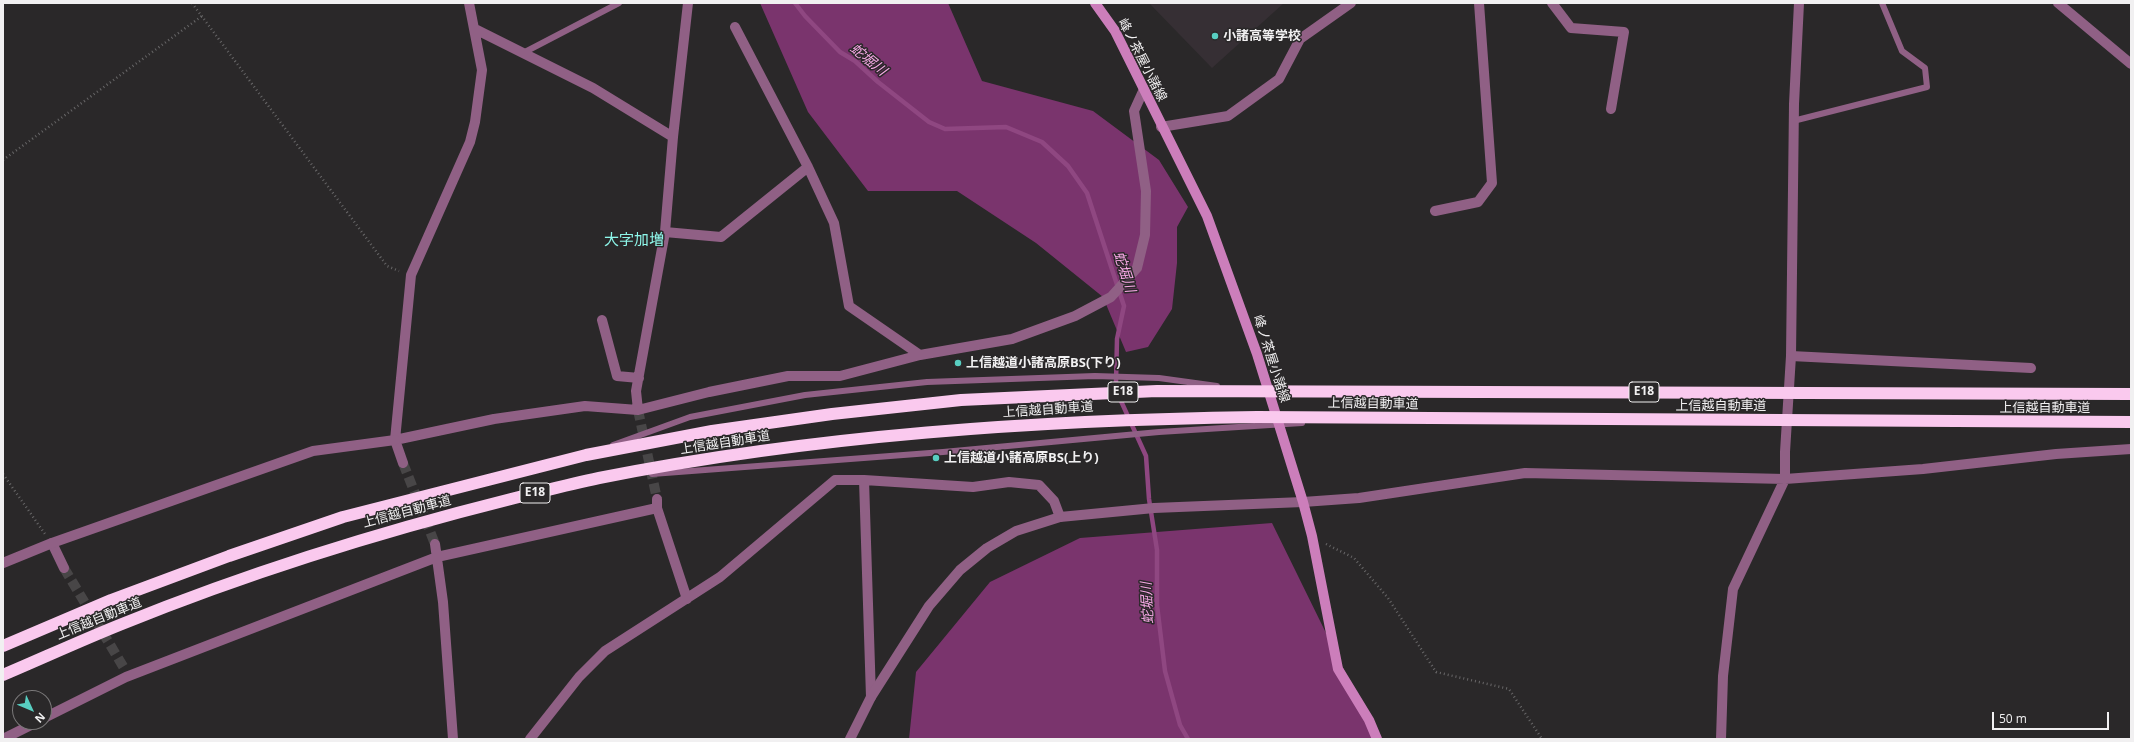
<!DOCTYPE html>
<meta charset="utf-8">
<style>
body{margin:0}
#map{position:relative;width:2134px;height:742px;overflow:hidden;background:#2a2829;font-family:"Open Sans",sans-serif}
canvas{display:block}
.frame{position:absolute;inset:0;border:4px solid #f1f0f1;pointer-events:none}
.north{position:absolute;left:12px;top:690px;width:40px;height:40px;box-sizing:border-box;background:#2a2829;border:1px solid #7a7879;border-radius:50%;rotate:134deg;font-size:11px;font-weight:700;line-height:16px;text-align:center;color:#f1f0f1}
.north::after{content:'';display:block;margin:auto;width:14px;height:18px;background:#58cec1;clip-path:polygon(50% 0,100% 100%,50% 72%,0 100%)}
.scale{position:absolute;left:1992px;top:712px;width:117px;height:18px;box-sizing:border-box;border:2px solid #f1f0f1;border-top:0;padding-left:5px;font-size:12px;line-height:14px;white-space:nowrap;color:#f1f0f1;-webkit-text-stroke:3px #2a2829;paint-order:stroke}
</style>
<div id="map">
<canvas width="2134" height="742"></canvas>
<div class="frame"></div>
<div class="north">N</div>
<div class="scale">50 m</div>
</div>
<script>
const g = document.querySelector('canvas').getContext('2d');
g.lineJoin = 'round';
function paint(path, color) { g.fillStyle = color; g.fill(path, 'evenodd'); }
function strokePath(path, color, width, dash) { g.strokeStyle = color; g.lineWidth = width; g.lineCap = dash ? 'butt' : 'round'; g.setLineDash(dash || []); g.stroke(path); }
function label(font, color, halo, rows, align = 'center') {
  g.font = font + ' "Open Sans","Noto Sans JP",sans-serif'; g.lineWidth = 3; g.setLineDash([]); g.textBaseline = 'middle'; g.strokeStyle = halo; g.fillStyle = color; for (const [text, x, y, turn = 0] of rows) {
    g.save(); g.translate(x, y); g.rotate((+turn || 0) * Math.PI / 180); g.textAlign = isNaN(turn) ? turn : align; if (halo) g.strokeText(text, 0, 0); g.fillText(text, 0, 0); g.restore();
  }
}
const built = new Path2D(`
 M1149,3H1284L1212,68Z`);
const forest = new Path2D(`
 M760,3H948L982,81L1093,111L1159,160L1188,207L1177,227V263L1172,309L1148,347L1126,352L1103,297L1036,243L957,191H868L808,112Z
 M1272,523L1378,739H909L916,672L990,582L1080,538Z`);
const stream = new Path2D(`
 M795,3L805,16L840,52L855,61L878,82L929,122L945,129L1006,127L1042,142L1068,166L1087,193L1124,306L1117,339L1116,383L1121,401L1146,456L1149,499L1157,550V605L1165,671L1180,725L1188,739`);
const minorTunnel = new Path2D(`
 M638,410L657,499
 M403,463L435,544
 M64,568L124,668`);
const path = new Path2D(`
 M192,3L387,266L399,271
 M3,160L202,16
 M3,474L45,534
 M1326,544L1354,558L1388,598L1436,672L1509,689L1542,739`);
const service = new Path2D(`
 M523,53L619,3
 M1793,121L1927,87L1925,68L1902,51L1882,3
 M613,445L690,417L805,395L927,382L1095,376L1159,378L1217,386
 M652,474L943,452L1159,432L1302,423`);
const minor = new Path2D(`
 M1552,3L1571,28L1624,32L1611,109
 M2058,3L2131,64
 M735,27L808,167
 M475,29L593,88L673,137
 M1161,127L1228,116L1279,79L1300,39L1351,3
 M1435,211L1478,202L1492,183L1479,3
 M665,232L721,237L808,167L834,223L849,306L920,355
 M602,320L617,376L639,378
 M1791,356L2031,368
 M638,410L636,391L665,232L673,137L688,3
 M395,440L494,419L585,406L638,410L709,392L788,376H840L920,355L1012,339L1075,316L1111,297L1137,268L1145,235L1146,191L1134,111L1144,89
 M403,463L395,440L411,275L470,142L475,122L482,70L469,3
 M657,499V508L687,599
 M1303,502L1359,498L1525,473L1785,479L1923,469L2056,454L2131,449
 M52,543L64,568
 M435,544L443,602L453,739
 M44,718L126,677L437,557L657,508
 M3,739L37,722
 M530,739L579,677L605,651L720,577L835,480H864L973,487L1009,482L1039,485L1054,501L1060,517
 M850,739L871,697L864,480
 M1721,739L1723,676L1733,589L1785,479V452L1791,356L1794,104L1799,3`);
const tertiary = new Path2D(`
 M3,563L52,543L313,451L395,440
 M871,697L929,606L960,570L987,548L1016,531L1060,517L1154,508L1303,502`);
const secondary = new Path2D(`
 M1095,3L1115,31L1207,216L1257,354L1303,502L1312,536L1338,669L1369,720L1377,739`);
const motorway = new Path2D(`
 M3,646L111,600L229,556L343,517L586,455L712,431L832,414L961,400L1157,391L2131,394
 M3,675C43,658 82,640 122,624C248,573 379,532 511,499C540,492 570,484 599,478C816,435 1037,420 1257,417L2131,422`);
const markers = [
 [1215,36,4,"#58cec1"],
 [958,363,4,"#58cec1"],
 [936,458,4,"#58cec1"]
];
const shields = [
 [1123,392,30],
 [1644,392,30],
 [535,493,30]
];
const shieldNames = [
 ["E18",1123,392],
 ["E18",1644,392],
 ["E18",535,493]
];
const poiNames = [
 ["小諸高等学校",1223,36],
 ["上信越道小諸高原BS(下り)",966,363],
 ["上信越道小諸高原BS(上り)",944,458]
];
const streetNames = [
 ["峰ノ茶屋小諸線",1142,60,63],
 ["峰ノ茶屋小諸線",1271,359,72],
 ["上信越自動車道",1373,404,1],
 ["上信越自動車道",1721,406],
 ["上信越自動車道",2045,408],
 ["上信越自動車道",1048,410,-4],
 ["上信越自動車道",725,443,-9],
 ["上信越自動車道",407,512,-15],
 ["上信越自動車道",99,619,-22]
];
const waterNames = [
 ["蛇堀川",868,60,39],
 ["蛇堀川",1124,272,72],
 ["蛇堀川",1148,603,-93]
];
const quarterNames = [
 ["大字加増",634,241]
];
paint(built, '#362f34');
paint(forest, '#7a346d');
strokePath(stream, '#8f4781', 4.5);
strokePath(minorTunnel, '#484647', 10, [10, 5]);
strokePath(path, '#686768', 2.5, [1, 3]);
strokePath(service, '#906085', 6);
strokePath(minor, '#906085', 10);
strokePath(tertiary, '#906085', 10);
strokePath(secondary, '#cc7ebb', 10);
strokePath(motorway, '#fac9ee', 12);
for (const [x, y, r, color] of markers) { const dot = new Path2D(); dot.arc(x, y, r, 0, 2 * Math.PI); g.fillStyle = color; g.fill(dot); strokePath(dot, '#2a2829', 1.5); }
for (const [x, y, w] of shields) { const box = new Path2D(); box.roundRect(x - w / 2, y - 10, w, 20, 3); g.fillStyle = '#2a2829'; g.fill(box); strokePath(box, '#f1f0f1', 1); }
label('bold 12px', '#f1f0f1', null, shieldNames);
label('bold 13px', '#f1f0f1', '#2a2829', poiNames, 'left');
label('13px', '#f1f0f1', '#2a2829', streetNames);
label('italic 14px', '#f9a9e7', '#2a2829', waterNames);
label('15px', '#8ef7ea', '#2a2829', quarterNames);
</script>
